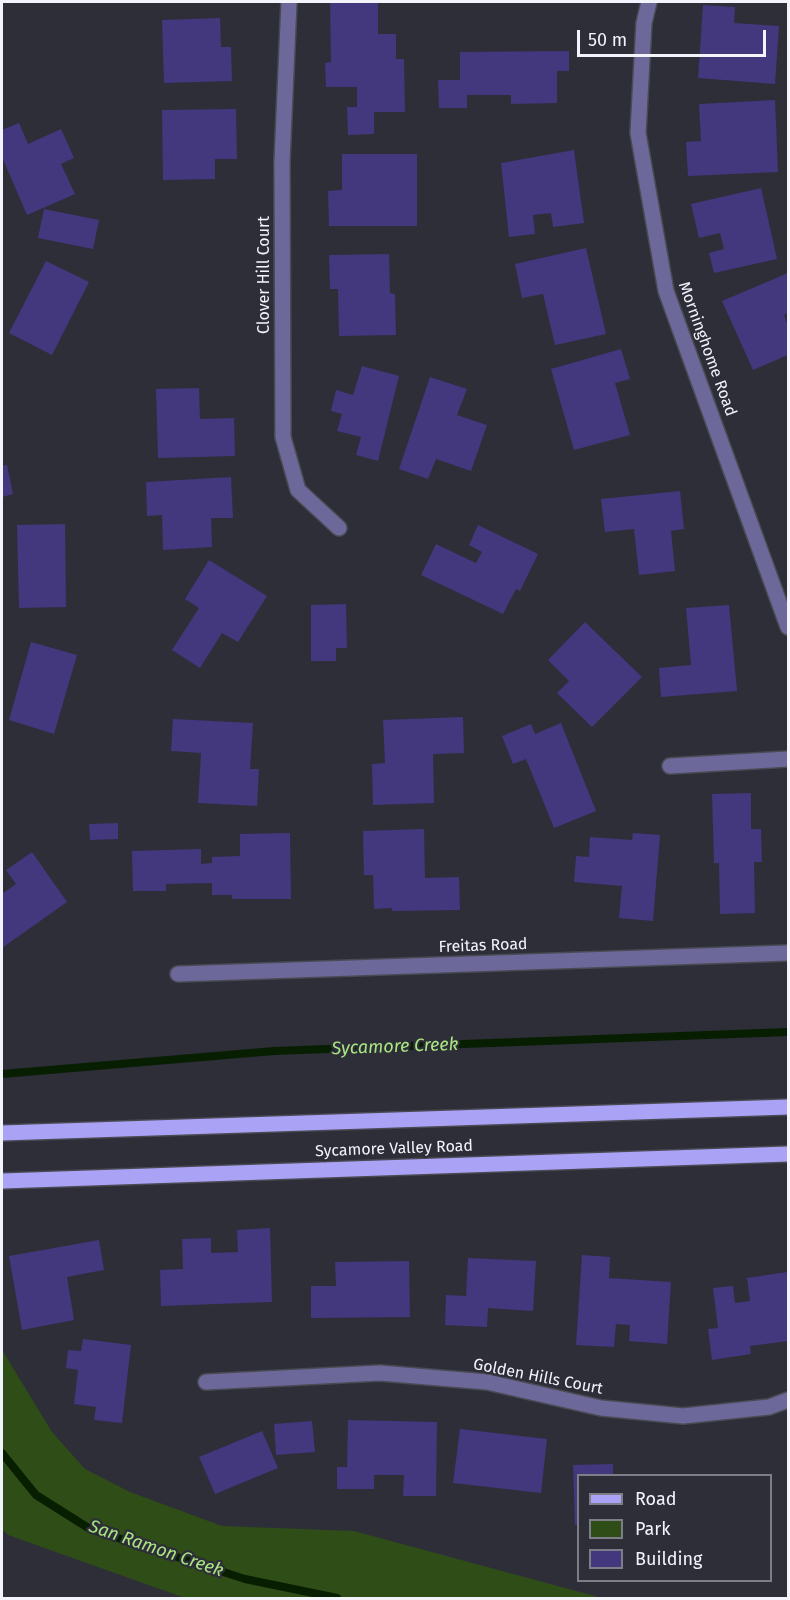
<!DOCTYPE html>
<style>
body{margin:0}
#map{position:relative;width:790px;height:1600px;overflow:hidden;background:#2e2e39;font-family:"Fira Sans",sans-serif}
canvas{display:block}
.frame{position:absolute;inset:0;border:3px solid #f3f3fb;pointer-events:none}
.legend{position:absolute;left:577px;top:1474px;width:195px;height:108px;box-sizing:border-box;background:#2e2e39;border:2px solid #7d7d87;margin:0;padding:8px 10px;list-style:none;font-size:18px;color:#f3f3fb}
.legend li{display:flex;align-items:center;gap:12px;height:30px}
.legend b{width:30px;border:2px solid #7d7d87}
.scale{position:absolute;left:577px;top:30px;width:189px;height:27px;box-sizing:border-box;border:3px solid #f3f3fb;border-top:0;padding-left:8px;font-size:18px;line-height:21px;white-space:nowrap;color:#f3f3fb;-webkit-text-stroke:4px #2e2e39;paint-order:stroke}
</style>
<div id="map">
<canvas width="790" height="1600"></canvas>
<div class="frame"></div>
<ul class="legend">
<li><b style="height:8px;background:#aaa2f5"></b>Road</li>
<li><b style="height:16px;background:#2e4d17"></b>Park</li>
<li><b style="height:16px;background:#43377e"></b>Building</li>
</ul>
<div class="scale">50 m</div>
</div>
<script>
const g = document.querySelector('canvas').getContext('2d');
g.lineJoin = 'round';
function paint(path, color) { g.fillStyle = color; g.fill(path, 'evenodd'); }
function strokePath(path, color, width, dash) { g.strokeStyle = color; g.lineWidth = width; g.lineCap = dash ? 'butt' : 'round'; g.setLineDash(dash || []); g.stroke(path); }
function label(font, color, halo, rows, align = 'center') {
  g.font = font + ' "Fira Sans",sans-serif'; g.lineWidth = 4.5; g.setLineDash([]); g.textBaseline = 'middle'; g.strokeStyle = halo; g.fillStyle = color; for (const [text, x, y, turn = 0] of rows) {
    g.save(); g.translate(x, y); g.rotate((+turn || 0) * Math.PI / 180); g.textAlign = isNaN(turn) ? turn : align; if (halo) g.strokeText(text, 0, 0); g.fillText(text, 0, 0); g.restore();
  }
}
const green = new Path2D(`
 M2,1350L52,1432L85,1469L130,1492L222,1526L354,1531L602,1598H185L8,1535L2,1529Z`);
const stream = new Path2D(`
 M2,1074L274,1051L788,1032
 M2,1453L36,1495L90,1529L245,1579L337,1598`);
const building = new Path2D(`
 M330,2H378V34H396V59H404L405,112H374V134L348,135L347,107H357V87H326L325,63L331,62Z
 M703,5L735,7L734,23L779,26L775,84L698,78Z
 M220,18L221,47H231L232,81L164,83L162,20Z
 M569,51V71H557V103L511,104V95H467V108H439L438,80H460V52Z
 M775,100L778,172L688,176L686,142L701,141L699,104Z
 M236,109L237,159H215V179L163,180L162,110Z
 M19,123L28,144L61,129L74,158L61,164L75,194L27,215L2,157V130Z
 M574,150L584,223L553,227L551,213L533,215L535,234L509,237L501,163Z
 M342,154H417V226H329L328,191L342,190Z
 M761,188L777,259L714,273L709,253L724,249L720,233L699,238L691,204Z
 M44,209L99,220L93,249L38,238Z
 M586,248L606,334L555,345L543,294L522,298L515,264Z
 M389,254L390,293L395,294L396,335L339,336L338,289H330L329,255Z
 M46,261L89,282L52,355L9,333Z
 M788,273V313L784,315L788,326V355L753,370L722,301Z
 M621,349L630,379L615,383L630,435L574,450L551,369Z
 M362,366L399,376L378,461L356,455L361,437L337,431L342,414L331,411L336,390L353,395Z
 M430,377L467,389L457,415L487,425L471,471L436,459L428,479L399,469Z
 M199,388L200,419L234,418L235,456L158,458L156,389Z
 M7,465L13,494L2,497V466Z
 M231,477L233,518H211L212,547L163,550L162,515L147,516L146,482Z
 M680,491L684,529L671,531L675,571L639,575L634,529L605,532L601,499Z
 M65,524L66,607L19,608L17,525Z
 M478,525L538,554L520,591L516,589L503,614L421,575L436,544L476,563L482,552L469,545Z
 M209,560L267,596L238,642L222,633L200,668L172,650L199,608L185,599Z
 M346,604L347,648H336V661H311V605Z
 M729,605L737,691L661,697L659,668L691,665L686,608Z
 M585,622L642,677L592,727L557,693L569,681L548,660Z
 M31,642L77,655L54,734L9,720Z
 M463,717L464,753L433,754L434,803L373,805L372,764L385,763L383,720Z
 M173,719L253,723L250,769H259L257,806L198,803L201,753L171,751Z
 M561,723L596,811L554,828L526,759L513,764L502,736L531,724L535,734Z
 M751,793V829H761L762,862H754L755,913L720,914L719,863H714L712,794Z
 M118,823V839L90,840L89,824Z
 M424,829L425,878L459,877L460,910L392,911V908L374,909L373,875H364L363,831Z
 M290,833L291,899H232V895H212V883L166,884V891H133L132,851L201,849V864L212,863V857L240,856V834Z
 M633,833L660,835L653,921L619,918L622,886L574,882L576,856L589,857L590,837L632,840Z
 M32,852L67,902L2,948V894L16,884L6,870Z
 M270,1228L272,1302L161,1306L160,1270L183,1269L182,1239L211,1238V1253L238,1252L237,1230Z
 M99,1240L104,1270L67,1277L74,1320L22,1330L9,1256Z
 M582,1255L610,1257L609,1278L671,1282L667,1344L629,1341L630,1325L616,1324L614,1347L576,1345Z
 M468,1258L536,1261L533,1311L488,1308L487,1327L445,1325L446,1295L466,1296Z
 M409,1261L410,1317L311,1318V1286H336L335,1262Z
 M787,1272L788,1341L750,1346L751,1354L712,1360L708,1329L718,1328L713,1288L733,1286L735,1303L750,1301L747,1278Z
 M83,1339L131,1345L122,1423L94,1420L96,1407L74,1404L78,1370L66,1368L68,1350L81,1351Z
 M348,1420L437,1422L436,1496H403L404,1475H374V1489H337V1467H347Z
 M312,1421L315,1452L276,1455L274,1424Z
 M460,1429L547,1439L541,1493L453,1483Z
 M262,1431L278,1468L215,1494L199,1457Z
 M613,1464V1476H578V1525H575L573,1465Z`);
const minor = new Path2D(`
 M289,2L282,161L283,437L298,490L339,528
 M649,2L644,23L638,133L666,291L788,627
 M670,766L788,759
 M178,974L788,953
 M206,1382L380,1373L487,1382L601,1408L683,1416L769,1407L788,1400`);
const major = new Path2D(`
 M2,1133L788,1107
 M2,1181L788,1154`);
const streetNames = [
 ["Clover Hill Court",265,275,-90],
 ["Morninghome Road",707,349,70],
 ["Freitas Road",483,946,-2],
 ["Sycamore Valley Road",394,1149,-2],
 ["Golden Hills Court",538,1377,11]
];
const waterNames = [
 ["Sycamore Creek",395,1047,-2],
 ["San Ramon Creek",156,1549,19]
];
paint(green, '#2e4d17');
strokePath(stream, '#081e00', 8);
paint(building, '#43377e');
strokePath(minor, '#4a4a54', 18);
strokePath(major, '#4a4a54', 18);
strokePath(minor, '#6c689a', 15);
strokePath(major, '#aaa2f5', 15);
label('16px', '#f3f3fb', '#2e2e39', streetNames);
label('italic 18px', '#a9e581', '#2e2e39', waterNames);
</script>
